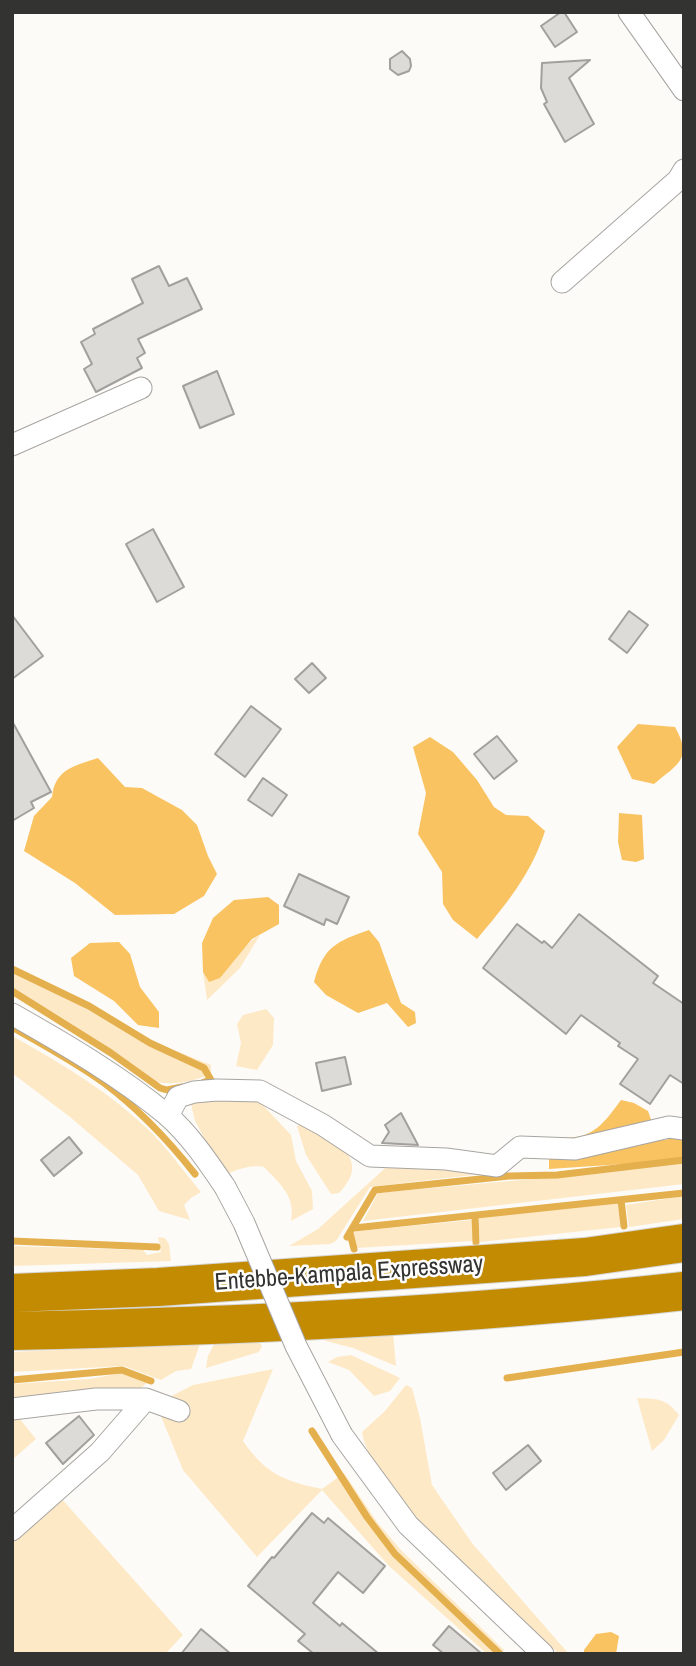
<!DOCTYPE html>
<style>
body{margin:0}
#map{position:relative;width:696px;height:1666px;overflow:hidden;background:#fdfbf8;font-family:"Archivo Narrow",sans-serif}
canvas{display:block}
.frame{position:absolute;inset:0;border:14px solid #333331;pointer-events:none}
</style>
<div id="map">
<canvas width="696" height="1666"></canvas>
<div class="frame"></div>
</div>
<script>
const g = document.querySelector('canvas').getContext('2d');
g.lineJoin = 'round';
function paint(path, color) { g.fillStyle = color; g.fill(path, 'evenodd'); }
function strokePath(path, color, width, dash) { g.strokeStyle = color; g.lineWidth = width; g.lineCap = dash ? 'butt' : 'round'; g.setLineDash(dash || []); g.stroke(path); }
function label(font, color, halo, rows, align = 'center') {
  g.font = font + ' "Archivo Narrow",sans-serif'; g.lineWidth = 5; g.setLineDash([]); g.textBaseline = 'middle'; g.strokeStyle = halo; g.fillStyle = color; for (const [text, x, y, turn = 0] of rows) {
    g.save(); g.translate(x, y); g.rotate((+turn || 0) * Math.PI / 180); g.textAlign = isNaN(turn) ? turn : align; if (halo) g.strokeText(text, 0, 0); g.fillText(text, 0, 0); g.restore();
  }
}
const green = new Path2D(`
 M260,935L240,968L207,1000L203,972L209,982C232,973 239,946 260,935Z
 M12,965L93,1005L154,1042L211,1065V1073C195,1082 167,1087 150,1080L82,1033L12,995Z
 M266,1009L274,1018L273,1045L257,1070L236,1066L241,1043L237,1024L243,1015Z
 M12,1036C63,1064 111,1093 153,1134C170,1152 185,1173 201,1192L191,1198L184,1205L190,1220L159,1211L138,1175L70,1117L12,1073Z
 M195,1099L259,1101L291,1135L296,1161L312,1191L313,1209L291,1221C296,1196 279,1183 264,1167C251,1164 236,1170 224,1175L195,1121L191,1104Z
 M301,1123C330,1138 375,1157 339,1193L331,1194L306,1155L297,1126Z
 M393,1161L497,1172L370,1187L336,1241L330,1244L289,1246L318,1229Z
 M684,1163V1184L363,1221L378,1193C480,1183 582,1176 684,1163Z
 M684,1196V1219L629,1227L626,1205Z
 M618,1203L621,1227L480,1242L478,1218Z
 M472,1220L473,1241L356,1248L352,1234L357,1231Z
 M158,1237L165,1238L169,1244L171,1261L12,1266V1246L143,1250L147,1255L161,1252Z
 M393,1333L396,1366L353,1348L326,1341L321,1336Z
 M257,1340L262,1346L259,1352L206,1368L208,1356L215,1342Z
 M200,1344L191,1369L176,1371L161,1380L124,1366L12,1372V1352Z
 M351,1355L400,1378L390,1391L374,1396L349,1370L328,1362L337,1357Z
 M273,1369L243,1441C266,1474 284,1481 322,1489L344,1473L377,1522L401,1550L504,1650L501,1654H487L389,1566L322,1490L257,1557L183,1470L156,1404L193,1385Z
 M121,1373L147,1383L137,1391L55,1393L12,1401V1384L90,1379Z
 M406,1385L412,1388L420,1418L432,1485L472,1543L569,1654H559C533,1629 503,1609 477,1585C448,1557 423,1527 399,1496C382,1474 367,1459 362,1432L385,1411Z
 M637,1398C657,1399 666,1398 679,1415L664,1440L652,1451Z
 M12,1413H15L36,1439L12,1460Z
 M60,1497L183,1635L165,1654H12V1542Z`);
const forest = new Path2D(`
 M638,724L675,727C693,759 678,764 654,784L632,779L617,747Z
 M430,737L453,752L477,780L494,807L506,815L528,816L545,831C532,873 505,906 477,939L453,920L443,904L442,872L418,834L426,793L413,747Z
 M98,758L125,787L142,788L182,810L197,825L208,856L217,874L204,896L174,914L115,915L75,883L24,851L34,816L52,797C55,769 74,766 98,758Z
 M619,813L642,815L644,859L636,862L622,860L618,842Z
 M268,897L279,905V924L252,939L220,978L209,982L203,972L202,943L213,918L234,900Z
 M369,930L379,942L401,1003L415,1012L416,1023L408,1027L387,1003L358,1013L326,995L314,982C323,947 337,941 369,930Z
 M119,942L130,954L140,987L159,1012V1028L138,1025L114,1001L74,976L71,958L90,943Z
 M621,1100L634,1103L648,1111L657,1137L666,1140L674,1134L684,1136V1160L549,1169V1148L557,1137C591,1141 602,1126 621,1100Z
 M611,1632L619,1636L616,1654H584V1650L596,1634Z`);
const stream = new Path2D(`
 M12,969L89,1006L150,1043L204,1068L211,1080L204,1082
 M12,991L111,1053L160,1088L167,1090L182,1087
 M12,1027C43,1045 75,1062 104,1083C139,1109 168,1140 195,1174
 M621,1200L624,1226
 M475,1216L476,1242
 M354,1228L684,1193
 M350,1233L354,1249
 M347,1237L375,1190L509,1176L557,1175L684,1160
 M12,1241L157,1247
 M507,1378L684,1352
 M12,1380L122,1370L151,1381
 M312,1431L367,1517L395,1554L500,1654`);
const building = new Path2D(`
 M561,12H564L577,32L555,47L541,26Z
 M402,51L410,59L411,66L409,71L398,75L390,69V59Z
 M590,60L569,78L594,124L565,142L544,104L547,102L541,88L542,63Z
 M159,266L169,286L187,278L202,309L138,339L145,353L137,358L142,368L96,392L84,369L92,364L81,342L95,334L93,329L143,303L132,279Z
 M217,371L234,414L200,428L183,386Z
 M153,529L184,587L157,602L126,544Z
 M629,611L648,625L627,653L609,639Z
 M12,615L43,656L12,679Z
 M312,663L326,678L309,693L295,679Z
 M251,706L281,729L245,777L215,754Z
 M12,721L51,792L31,802L34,808L12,821Z
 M497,736L517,761L494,779L474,754Z
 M263,778L287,795L272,816L248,800Z
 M299,874L349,897L337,924L326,919L324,925L284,906Z
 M579,914L658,976L653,983L684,1004V1084L670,1075L650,1104L620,1084L638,1059L618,1046L620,1043L581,1015L566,1034L483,968L517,924L542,943L544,941L552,948Z
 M345,1057L351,1084L322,1091L316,1063Z
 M401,1113L418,1145L382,1143L389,1132L385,1125Z
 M69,1137L82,1153L54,1176L41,1160Z
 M79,1416L94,1435L63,1464L46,1443Z
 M528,1445L541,1461L506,1490L493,1473Z
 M312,1513L324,1523L328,1518L385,1566L363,1593L338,1572L313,1603L340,1626L342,1623L379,1654H314L298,1641L305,1634L248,1586L272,1557L274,1558Z
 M449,1626L482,1654H444L433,1645Z
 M201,1629L231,1654H181Z`);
const street = new Path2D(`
 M629,12L684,90
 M562,282L678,180L684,170
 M12,445L141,388
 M12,1014C65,1044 120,1076 167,1115C190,1135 208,1162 225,1187
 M168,1116L178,1097L194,1092L217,1090L260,1091L323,1125L370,1156L446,1159L497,1166L520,1147L575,1149L669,1127L684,1129
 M12,1409L96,1399H146L179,1411
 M342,1435L408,1525L543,1654
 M12,1530L100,1452L146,1399`);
const highway = new Path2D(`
 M12,1293L158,1287L585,1257L684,1243
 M12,1331C236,1326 461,1316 684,1291`);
const streetBridge = new Path2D(`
 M225,1187L244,1223L296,1346L342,1435`);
const streetNames = [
 ["Entebbe-Kampala Expressway",349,1274,-4]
];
paint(green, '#fee9c6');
paint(forest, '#f9c362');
strokePath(stream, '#e4af4d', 7);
paint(building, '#dddbd7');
strokePath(building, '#a2a09d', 2);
strokePath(street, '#a7a5a2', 23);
strokePath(highway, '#d6d6d6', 40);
strokePath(street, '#fff', 21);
strokePath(highway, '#c38b01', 38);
strokePath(streetBridge, '#a7a5a2', 23, []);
strokePath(streetBridge, '#fff', 21);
label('24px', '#333331', '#fff', streetNames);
</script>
